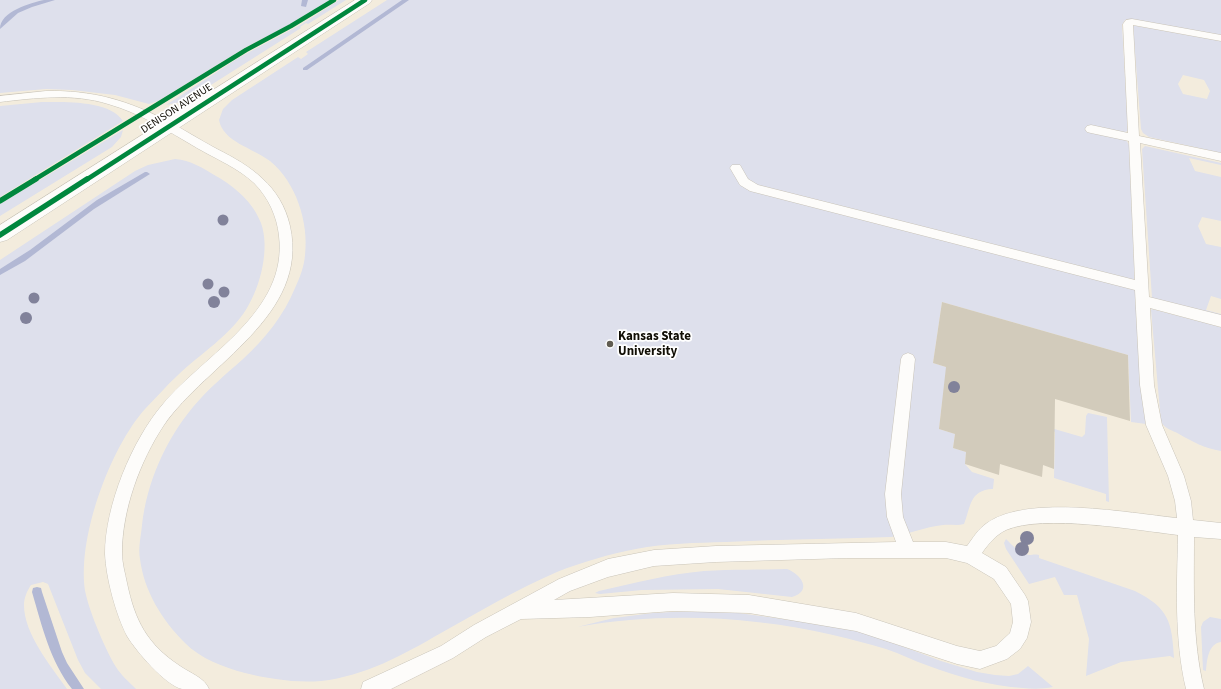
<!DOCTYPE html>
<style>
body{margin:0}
canvas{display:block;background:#f3ecdd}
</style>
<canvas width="1221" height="689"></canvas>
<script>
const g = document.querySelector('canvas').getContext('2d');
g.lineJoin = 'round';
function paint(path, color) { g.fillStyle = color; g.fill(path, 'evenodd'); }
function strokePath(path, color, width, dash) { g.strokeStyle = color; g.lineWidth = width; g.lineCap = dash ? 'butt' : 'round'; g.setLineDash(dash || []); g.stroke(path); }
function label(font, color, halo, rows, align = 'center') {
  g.font = font + ' "Source Sans 3",sans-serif'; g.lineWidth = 3.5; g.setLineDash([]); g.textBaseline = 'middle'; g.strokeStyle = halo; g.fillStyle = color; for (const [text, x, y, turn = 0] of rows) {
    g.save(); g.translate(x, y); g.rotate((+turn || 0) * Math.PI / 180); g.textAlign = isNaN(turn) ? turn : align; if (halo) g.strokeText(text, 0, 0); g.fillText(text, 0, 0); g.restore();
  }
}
const green = new Path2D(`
 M0,0H330L289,25L248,46L158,101L149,104L115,95L72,90L46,89L0,93Z
 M339,0H346L308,24L306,23L300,27L301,28L192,97L181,102L166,105L240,57L302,24Z
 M387,0H1221V37L1131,19L1125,20L1122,25L1128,131L1125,132L1124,136L1129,145L1135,290L1143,407L1146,424L1131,422L1128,355L942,302L933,363L962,372L957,408L942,403L939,429L955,434L953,448L966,452L965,464L972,472L994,479L993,489C969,490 971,507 964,524C957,526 950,524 943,525C925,527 908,534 891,537C836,539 781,539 726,542C696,543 666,543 636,549C610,554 582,562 557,572C517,589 479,612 441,633C403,655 365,676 321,681C296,683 269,679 245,673C223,667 201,659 185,643C162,620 144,591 140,559C138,548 141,536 142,525C147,482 165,441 193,407C208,389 226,374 243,359C265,339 284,315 295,288C300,277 304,267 305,255C309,223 296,182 270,161C253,148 223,142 219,120L223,109L232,100L298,57L301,59L308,54L306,52Z
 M1133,26H1137L1221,41V153L1149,137L1143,133L1141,129ZM1183,75L1204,80L1210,91L1207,99L1183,94L1178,84Z
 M42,102C64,102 110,100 123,121L0,197V106Z
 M123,130L121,137L112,147L0,216V204Z
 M1145,146L1221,163V165L1189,158L1195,171L1221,177V221L1202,217L1198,226L1206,244L1221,247V299L1211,296L1206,310L1221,314V317L1152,298L1142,149Z
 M175,159C191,160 202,168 216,176C235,187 253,202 261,223C270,248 261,285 247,308C230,336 201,353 177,376C166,386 156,398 145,409C110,448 75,542 86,595C90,613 106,651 116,667C121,675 129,682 136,689H101L85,673L78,660L48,584L43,582L31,585C27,591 24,598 24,605C24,634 51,666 67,689H0V260L135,171L148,165Z
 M1152,309L1221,327V451C1204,448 1193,442 1179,434C1172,430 1165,429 1161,422L1151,310Z
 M1088,413L1107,417L1109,502L1106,501V494L1054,478L1055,432L1044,428V426L1082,437L1085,434L1086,416Z
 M1006,539C1013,546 1019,553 1029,555C1033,555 1034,554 1039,555V558L1135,591C1169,608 1172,622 1174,658L1170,656L1121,662L1086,676L1089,639L1077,595H1064L1055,577L1029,584L1006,549L1004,543Z
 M787,569C801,574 813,591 792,597L718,589L642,590L600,594L595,593L599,591C634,583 669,574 704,571C732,569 760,570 787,569Z
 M691,611L731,612L857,629L941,661L977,672L995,675L1009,676L1018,674L1028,666L1053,687C1043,689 1033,689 1023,688C991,686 958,677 929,666C914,661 901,654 886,649C869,644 851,639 833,635C750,616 662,612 577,627L614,618L653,613Z
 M1210,617L1221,619V642C1208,644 1207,660 1206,671L1203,670L1201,627L1203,622Z`);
const stream = new Path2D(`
 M44,0H55L32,7L18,13L0,29C0,11 31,3 44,0Z
 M302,0H308L306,7L301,6Z
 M402,0H409L307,70H303V68Z
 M145,172H147L150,174L94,209L25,261L0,275V269L30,250L97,200Z
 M37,587L41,588L42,592L62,652L67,663L84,689H72C50,661 42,626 32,592L33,588Z`);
const building = new Path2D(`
 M942,302L1128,355L1130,421L1055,399L1054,469L1043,465L1042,477L1000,464L999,475L965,464L966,452L953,448L955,434L939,429L946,367L933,363Z`);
const lane = new Path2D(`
 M1132,19L1221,35V41L1133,25L1139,136L1221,153V161L1140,143L1149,297L1221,315V327L1150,308L1154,385L1162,425L1184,476L1191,501L1193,520L1221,523V539L1194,537C1194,588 1192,639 1204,689H1186C1174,638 1177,586 1178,535C1136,530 1043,514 1006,530C996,535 989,543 982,553L1006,567L1025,595L1028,601L1031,622L1027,638L1020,649L1007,659L980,669L957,664L856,631L749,613L673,611L590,617L521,619L486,637L453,658L391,689H361L363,682L441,646L474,625L559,579L608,559L654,550L716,546L896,542L887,517L885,494L901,359L903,355L908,353L913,355L915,359L901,494L903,517L913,542H946L967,546C973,538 978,529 987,523C1028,494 1128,513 1177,518L1175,501L1168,476L1146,425L1140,385L1135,290L750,191L740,185L730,168L732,165H740L748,179L758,185L1135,280L1129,141L1091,133L1087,132L1085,129L1087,126L1091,125L1128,133L1123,24L1126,20ZM847,558H946L967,563L994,579L1011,604L1013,622L1010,633L996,646L980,651L957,646L856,613L749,595L673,593L554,600L570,591L608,577L654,566L716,562Z
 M46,91C92,90 128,100 169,122C185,130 200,140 217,149C251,166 281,186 290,226C310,316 206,364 164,425C140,461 122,510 122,553C122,563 125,573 127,583C135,621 147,644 180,666C190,673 205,678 209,689C201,689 190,689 182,689C165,685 136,651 127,636C116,615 106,578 105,554C105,506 132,440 163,404C205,354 288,312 279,236C277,216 268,197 254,183C238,168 216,159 197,148C168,131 140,113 108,104C73,93 35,98 0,102V96Z`);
const secondary = new Path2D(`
 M355,0H372L370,3L7,240L0,242V225Z`);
const cyclewayFar1 = new Path2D(`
 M34,180L246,50L291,26L334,0
 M86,180L365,0`);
const cycleway = new Path2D(`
 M0,201L36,179
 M0,235L87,179`);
const trees = [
 [223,220,5.5],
 [208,284,5.5],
 [224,292,5.5],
 [34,298,5.5],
 [214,302,6],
 [26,318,6],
 [954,387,6],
 [1027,538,7],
 [1022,549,7]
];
const markers = [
 [610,344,4,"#605c51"]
];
const farStreetnames = [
 ["DENISON AVENUE",177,109,-33]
];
const poiNames = [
 ["Kansas State",618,337],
 ["University",618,352]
];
paint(green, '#dee0ec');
paint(stream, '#b2b8d4');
paint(building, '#d2cbbb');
strokePath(lane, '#c9c4b9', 1);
strokePath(secondary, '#c9c4b9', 1);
paint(lane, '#fdfcfa');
paint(secondary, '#fdfcfa');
strokePath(cyclewayFar1, '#00873e', 4.5);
strokePath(cycleway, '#00873e', 5.5);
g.fillStyle = '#81829a';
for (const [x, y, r] of trees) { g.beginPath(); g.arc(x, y, r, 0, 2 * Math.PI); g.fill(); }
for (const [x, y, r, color] of markers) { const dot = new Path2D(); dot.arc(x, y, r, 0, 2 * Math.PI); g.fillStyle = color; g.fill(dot); strokePath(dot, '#fff', 1.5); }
label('11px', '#110e05', '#fff', farStreetnames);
label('bold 13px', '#110e05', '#fff', poiNames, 'left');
</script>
